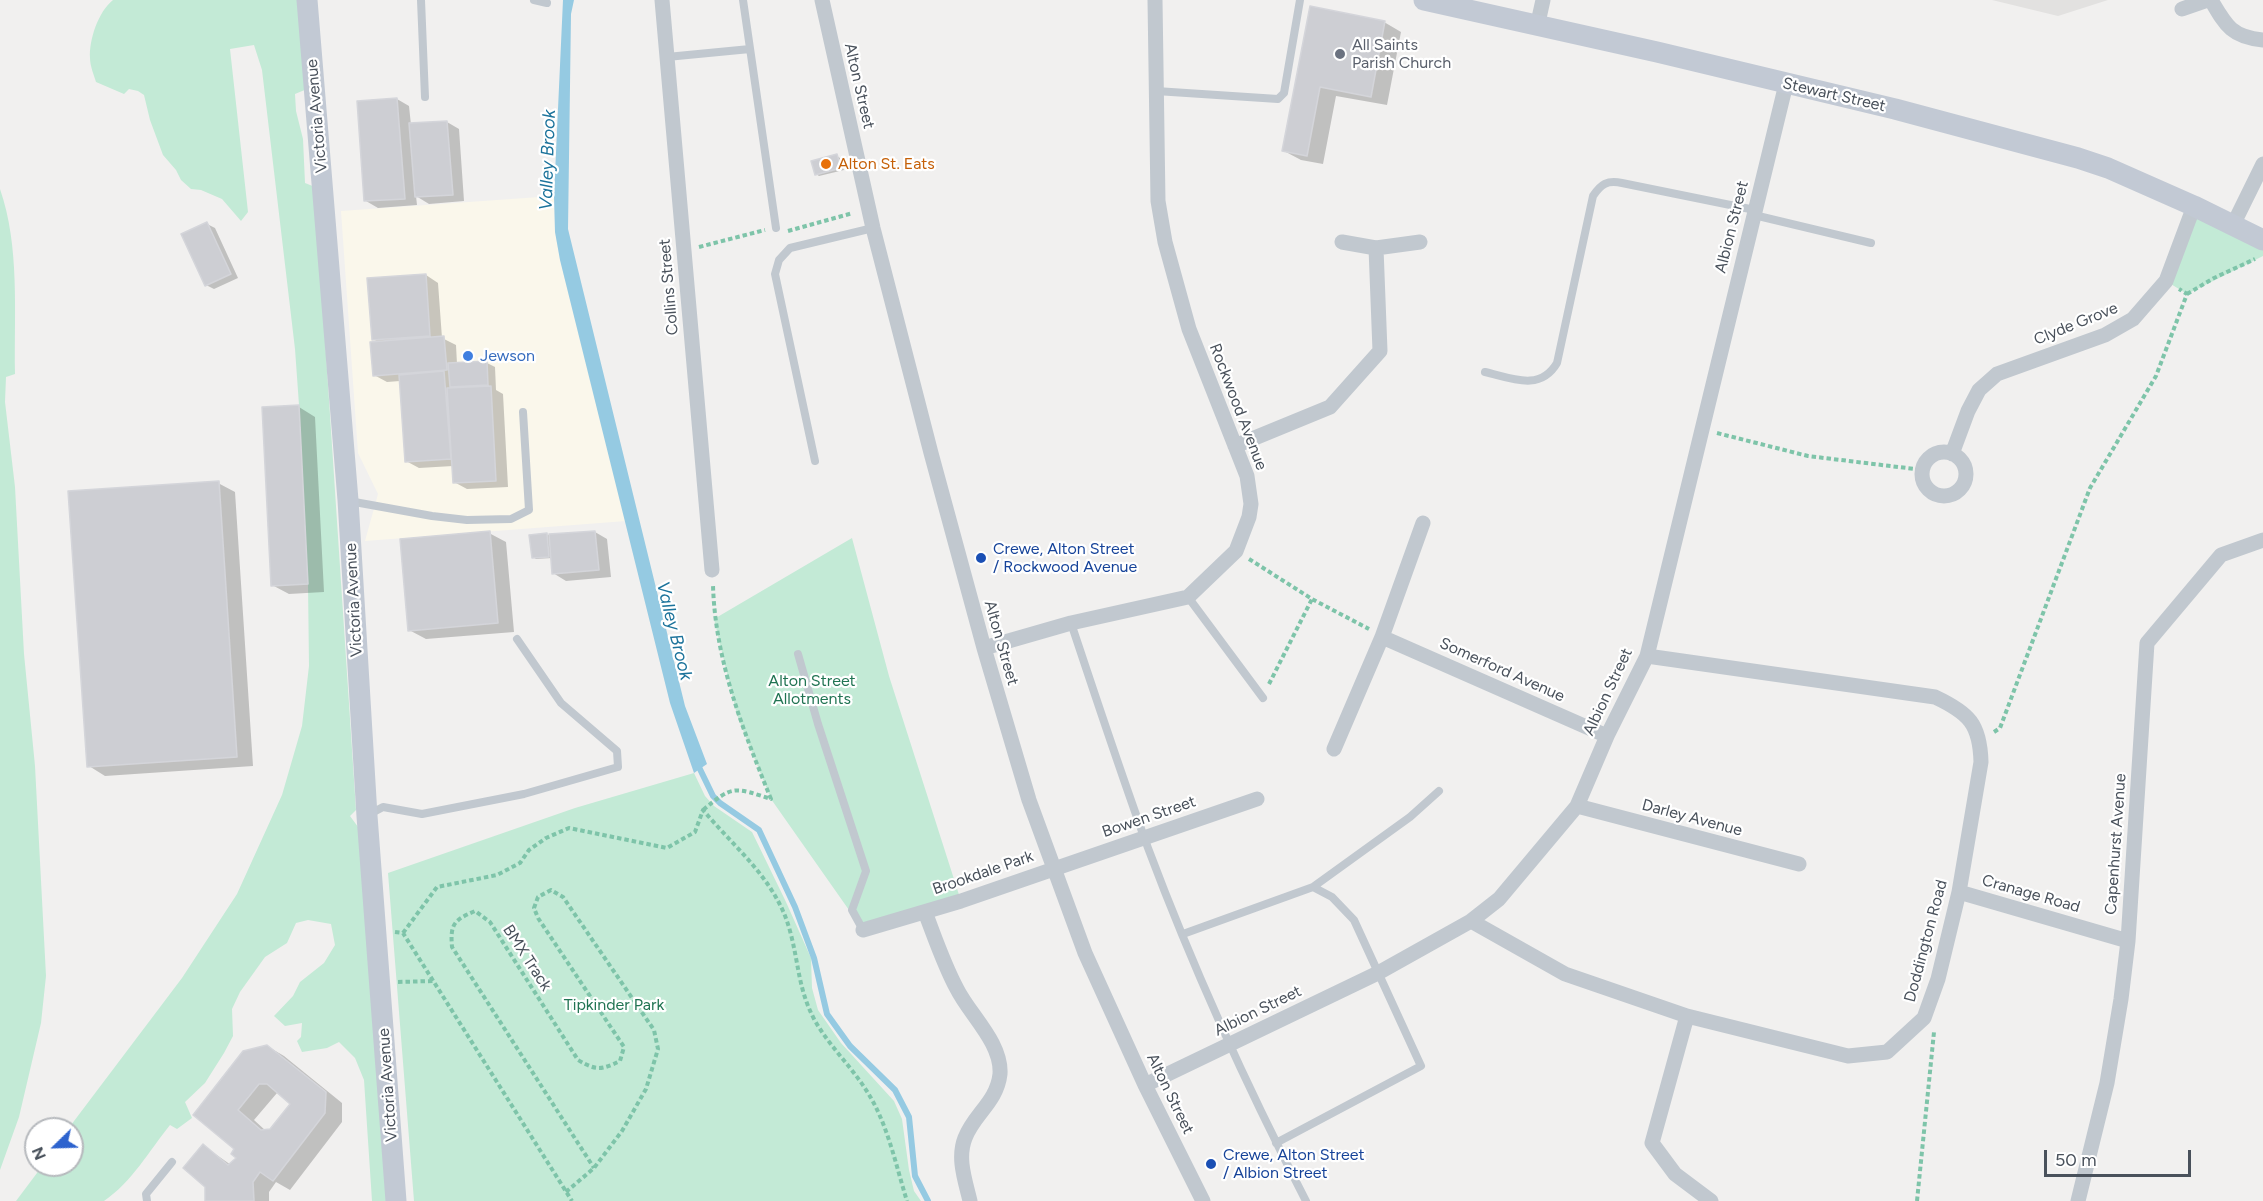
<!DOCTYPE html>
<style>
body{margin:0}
#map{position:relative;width:2263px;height:1201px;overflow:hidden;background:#f1f0ef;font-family:Figtree,sans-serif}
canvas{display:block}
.north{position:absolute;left:24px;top:1117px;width:60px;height:60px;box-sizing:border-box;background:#fff;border:2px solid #b6b9bd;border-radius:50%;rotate:247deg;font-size:16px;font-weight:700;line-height:24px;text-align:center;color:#49515b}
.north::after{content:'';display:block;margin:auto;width:21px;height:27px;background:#2d63ce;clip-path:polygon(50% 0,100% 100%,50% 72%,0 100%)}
.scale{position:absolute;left:2044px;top:1150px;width:147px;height:27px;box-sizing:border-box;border:3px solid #49515b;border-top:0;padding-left:8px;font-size:18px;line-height:21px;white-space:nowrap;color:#49515b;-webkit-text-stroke:4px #fff;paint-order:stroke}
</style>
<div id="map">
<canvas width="2263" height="1201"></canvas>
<div class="north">N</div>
<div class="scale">50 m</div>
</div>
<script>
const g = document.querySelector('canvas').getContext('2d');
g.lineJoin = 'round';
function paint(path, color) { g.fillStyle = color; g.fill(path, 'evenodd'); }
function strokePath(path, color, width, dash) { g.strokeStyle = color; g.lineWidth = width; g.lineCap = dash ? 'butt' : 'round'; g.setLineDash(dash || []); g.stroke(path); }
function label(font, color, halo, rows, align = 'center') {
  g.font = font + ' Figtree,sans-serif'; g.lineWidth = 4.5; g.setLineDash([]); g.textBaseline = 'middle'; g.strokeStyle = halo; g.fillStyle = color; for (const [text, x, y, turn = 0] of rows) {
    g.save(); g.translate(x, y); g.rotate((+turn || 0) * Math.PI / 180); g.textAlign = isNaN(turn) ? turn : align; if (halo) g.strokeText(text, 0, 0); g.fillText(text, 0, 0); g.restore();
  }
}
const commercial = new Path2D(`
 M554,196L555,232L560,260L626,521L365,541L378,494L358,453L341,211Z`);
const education = new Path2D(`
 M1992,0H2108L2058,16Z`);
const green = new Path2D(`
 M113,0H299L307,89L295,94L296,111L303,139L305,183L315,187L356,810L350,816L361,831L388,1201H372L364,1080L355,1058L339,1042L327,1048L302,1052L297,1041L301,1037L302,1023L285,1026L274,1016L293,996L300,982L324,963L335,945L331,924L308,920L296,923L287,943L265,957L240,992L232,1009L233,1036L224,1053L205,1083L185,1102L192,1118L177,1129L170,1125C149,1151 132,1182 104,1201H16L43,1165H72V1129H68L182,978L237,894L282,795L302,726L309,666L308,584L299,405L295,349L262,70L254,45L230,49L248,212L241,221L222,199L201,190L191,189L181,180L176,170L163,155L150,120L144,95L138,91L129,89L124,94L96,82C94,75 90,66 90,58C89,40 98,12 113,0Z
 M0,189C20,247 14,312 15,374L6,377L5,402L15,487L24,654L35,766L46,976L41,1023L19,1117L0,1170Z
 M2191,213L2263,249V256L2187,294L2166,281Z
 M852,538L889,676L961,901L863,930L771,799L737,715L714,619Z
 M694,773L705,796L714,806L752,832L786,902L811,958L812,988L818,1010L841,1043L894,1101L902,1119L909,1170L914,1191L921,1201H414L388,873L575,808Z`);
const water = new Path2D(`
 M563,0H574L571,14L568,229L685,706L707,764L694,773L670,703L560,260L555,232L554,196Z`);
const shadow = new Path2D(`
 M1311,8L1384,22L1401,32L1387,105L1336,96L1323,164L1301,160L1284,151Z
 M397,99L409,106L411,125L447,122L459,129L464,201L429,204L416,196L417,205L378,208L366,201Z
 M837,156L840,158L844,170L819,176L816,174Z
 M207,224L215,228L238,278L214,289L206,285Z
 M426,275L438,283L442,338L456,345L457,364L487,363L495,367L496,390L503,394L508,487L467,489L454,482L453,466L419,468L406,461L400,381L387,382L374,375L380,343L373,339Z
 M299,407L315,417L324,592L289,594L272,585Z
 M218,483L235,492L253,766L105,776L89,766Z
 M595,532L607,539L611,577L566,581L553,573L552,558L536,559L533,557L547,535Z
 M489,533L506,542L514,632L426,639L409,630Z
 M267,1046L284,1056L342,1103V1122L290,1190L276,1182L269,1192V1201H207L204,1146L231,1165L238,1158L236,1149L196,1115ZM277,1093H280L292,1103L271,1131H266L254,1120Z`);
const stream = new Path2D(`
 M697,763L713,796L720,803L759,830L795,907L814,958L827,1014L850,1046L895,1090L909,1117L915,1176L928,1201`);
const building = new Path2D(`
 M1310,6L1385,21L1371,97L1320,87L1307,156L1282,151Z
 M397,98L405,199L364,201L357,101Z
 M447,121L453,195L415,197L409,123Z
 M837,154L841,168L815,175L811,161Z
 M207,222L231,274L205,286L181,234Z
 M426,274L430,336L372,340L367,278Z
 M444,336L447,370L373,376L370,342Z
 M487,361L488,385L450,387L448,363Z
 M444,371L451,459L405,462L399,375Z
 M491,386L496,481L453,483L447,388Z
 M299,405L308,584L271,586L262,407Z
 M219,481L237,757L87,767L68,491Z
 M490,531L498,623L408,631L400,539Z
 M595,531L599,570L552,574L549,534Z
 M547,533L549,557L532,558L529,535Z
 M267,1045L326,1092L325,1113L273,1181L260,1172L253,1182L254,1201H205V1187L183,1168L203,1144L228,1165L236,1158L231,1154L234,1149L193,1115L243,1051ZM259,1084H267L290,1104L270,1129L261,1130L238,1110Z`);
const path = new Path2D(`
 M788,231L853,213
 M699,247L765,230
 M2187,294L2214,278L2255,259
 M1717,433L1808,456L1923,470
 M1249,559L1312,599L1369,629
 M1269,684L1312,599
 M1994,732L2000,728L2090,488L2156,376L2187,294L2179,289
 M703,810C733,785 734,787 771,799C743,730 715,660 713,585
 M395,932L403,933L572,1201
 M403,933L437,887L497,875L520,863L529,850L546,838L569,828L667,848L695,832L703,810C735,848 777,881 790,931C799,964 798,988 814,1019C829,1046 852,1067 868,1093C888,1125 896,1166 907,1201
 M398,982L433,981
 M566,1192L594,1168L622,1131L646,1089L658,1049L654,1030L563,897L551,890L538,897L534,908L538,918L624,1047L620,1061C601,1070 597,1071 578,1060L490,922L475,911C454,920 450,924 452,947L594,1168
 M1917,1201L1934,1032`);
const lane = new Path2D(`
 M421,0L425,97
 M534,0L547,3
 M743,0L776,228
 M667,57L750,49
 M1156,91L1278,99L1284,93L1300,0
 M1754,215L1871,243
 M1485,372C1511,378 1540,392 1557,363L1593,196C1601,184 1607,180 1622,183L1755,210
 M815,461L775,274L779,260L790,248L873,228
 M349,501L432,516L467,520L511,519L529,510L523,412
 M1188,597L1263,698
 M1071,623C1096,698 1121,774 1148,848C1193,968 1247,1087 1306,1201
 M798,654L818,724L866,871L852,910L863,930
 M368,815L383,807L422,814L524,794L618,767L617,751L561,703L517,639
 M1313,887L1410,817L1439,791
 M1183,934L1313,887L1332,897L1354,920L1421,1066L1276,1143
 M147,1201L146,1194L172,1162`);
const street = new Path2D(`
 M662,0L712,570
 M822,0L873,228L931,453L984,648L1029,800L1085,953L1145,1085L1203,1201
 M2211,0C2226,26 2232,37 2263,40
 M2182,9L2208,0
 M1537,27L1543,0
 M2233,225L2263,164
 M1342,242L1376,248L1420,242
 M1235,446L1330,407L1380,351L1376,248
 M1922 474a22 22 0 1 1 44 0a22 22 0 1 1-44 0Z
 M1952,454L1968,411L1979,390L1997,374L2105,335L2133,319L2166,281L2194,206
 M1382,637L1607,736
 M984,648L1071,623L1188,597L1236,551L1249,517L1251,504L1247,476L1189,329L1165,242L1158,201L1155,0
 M1334,749L1382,637L1423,523
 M1577,806L1799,864
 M1959,892L2128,941
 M925,912C935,938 944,965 957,989C970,1015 1002,1043 1000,1074C997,1102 974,1114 965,1138C957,1158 965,1180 970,1201
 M1471,921L1565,974L1687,1016L1848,1056L1887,1052L1924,1018L1938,979L1959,892L1981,762C1980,724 1969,713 1935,697L1647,656
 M863,930L961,901L1257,799
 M1687,1016L1652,1143L1675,1174L1711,1201
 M1145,1085L1378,973L1471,921L1499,899L1577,806L1607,736L1647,656L1786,84
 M2078,1201L2107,1083L2121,999L2128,941L2147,643L2221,555L2263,540`);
const secondary = new Path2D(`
 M307,0L348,500L367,816L396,1201
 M1424,0L1657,52L1895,109L2078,158L2108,168L2194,206L2263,240`);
const markers = [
 [1340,54,6,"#6b7280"],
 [826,164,6,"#e8710a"],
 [468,356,6,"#3f7fe0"],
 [981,558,6,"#1a4fb4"],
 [1211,1164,6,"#1a4fb4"]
];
const worshipNames = [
 ["All Saints",1352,45],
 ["Parish Church",1352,63]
];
const streetNames = [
 ["Alton Street",859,86,77],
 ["Stewart Street",1834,95,13],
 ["Victoria Avenue",317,116,-95],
 ["Albion Street",1732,227,-76],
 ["Collins Street",669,287,-95],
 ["Clyde Grove",2076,324,-22],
 ["Rockwood Avenue",1238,407,69],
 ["Victoria Avenue",354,600,-93],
 ["Alton Street",1001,643,74],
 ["Somerford Avenue",1502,670,24],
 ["Albion Street",1608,692,-65],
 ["Bowen Street",1149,817,-19],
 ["Darley Avenue",1692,818,15],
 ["Capenhurst Avenue",2116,844,-86],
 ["Brookdale Park",983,873,-19],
 ["Cranage Road",2031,894,16],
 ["Doddington Road",1926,941,-75],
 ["BMX Track",527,958,57],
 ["Albion Street",1258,1011,-26],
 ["Victoria Avenue",388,1085,-94],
 ["Alton Street",1170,1094,64]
];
const foodNames = [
 ["Alton St. Eats",838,164]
];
const shopNames = [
 ["Jewson",480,356]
];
const transitNames = [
 ["Crewe, Alton Street",993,549],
 ["/ Rockwood Avenue",993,567],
 ["Crewe, Alton Street",1223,1155],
 ["/ Albion Street",1223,1173]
];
const parkNames = [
 ["Alton Street",812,681],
 ["Allotments",812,699],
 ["Tipkinder Park",614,1005]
];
const waterNames = [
 ["Valley Brook",548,160,-88],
 ["Valley Brook",674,631,76]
];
paint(commercial, '#faf7eb');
paint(education, '#e2e1e0');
paint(green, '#c3ead6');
paint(water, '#95cae2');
paint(shadow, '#0003');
strokePath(stream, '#95cae2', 6);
paint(building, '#cdced3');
strokePath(building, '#d4d5da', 1.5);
strokePath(path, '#7ec4a9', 4, [4.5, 3]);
strokePath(lane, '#c1c8cf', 8);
strokePath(street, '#c1c8cf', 15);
strokePath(secondary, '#c2c9d4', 21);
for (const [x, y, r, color] of markers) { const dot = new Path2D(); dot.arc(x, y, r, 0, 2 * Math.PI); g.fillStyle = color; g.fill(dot); strokePath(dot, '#fff', 2); }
label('16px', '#5b616d', '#fff', worshipNames, 'left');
label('16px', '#49515b', '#fff', streetNames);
label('16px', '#c56008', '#fff', foodNames, 'left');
label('16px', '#366cbe', '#fff', shopNames, 'left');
label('16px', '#164399', '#fff', transitNames, 'left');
label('16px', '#217453', '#fff', parkNames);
label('italic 18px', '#1c739b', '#fff', waterNames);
</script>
